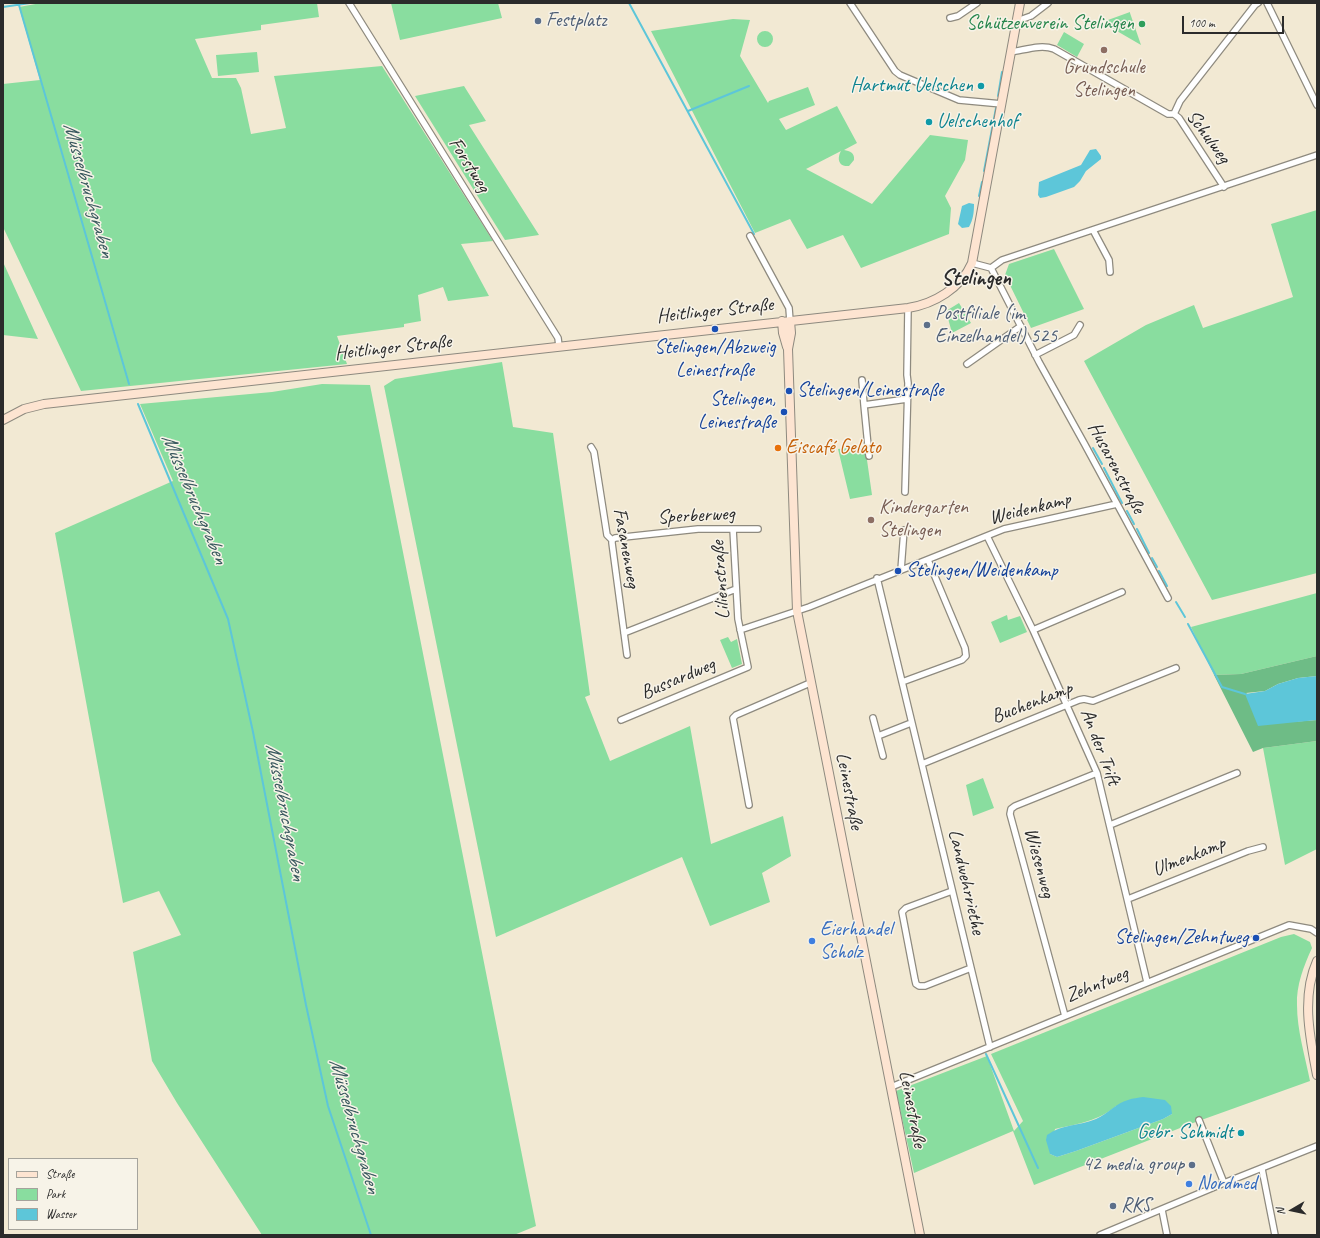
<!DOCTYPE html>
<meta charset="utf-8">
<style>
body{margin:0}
#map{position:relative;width:1320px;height:1238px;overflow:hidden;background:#f2e9d3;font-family:Caveat,sans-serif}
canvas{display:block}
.frame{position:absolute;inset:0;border:4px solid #2b2b2b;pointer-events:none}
.legend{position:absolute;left:8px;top:1158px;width:130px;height:72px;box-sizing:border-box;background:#f7f3e8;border:1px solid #a5a39c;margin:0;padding:5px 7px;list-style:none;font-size:12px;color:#2b2b2b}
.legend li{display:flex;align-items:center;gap:8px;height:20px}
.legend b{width:20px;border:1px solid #a5a39c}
.north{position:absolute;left:1272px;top:1190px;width:40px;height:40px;-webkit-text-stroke:3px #f7f3e8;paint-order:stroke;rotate:261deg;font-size:11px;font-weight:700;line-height:16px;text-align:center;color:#2b2b2b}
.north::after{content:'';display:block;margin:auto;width:14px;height:18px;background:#2b2b2b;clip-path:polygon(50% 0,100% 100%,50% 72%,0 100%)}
.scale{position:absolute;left:1182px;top:16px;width:102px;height:18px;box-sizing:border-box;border:2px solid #2b2b2b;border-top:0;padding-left:5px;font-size:12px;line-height:14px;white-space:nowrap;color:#2b2b2b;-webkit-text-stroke:3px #f7f3e8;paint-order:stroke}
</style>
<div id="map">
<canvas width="1320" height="1238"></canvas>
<div class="frame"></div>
<ul class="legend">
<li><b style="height:5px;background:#fde4d1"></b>Straße</li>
<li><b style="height:11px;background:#89dd9f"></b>Park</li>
<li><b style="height:11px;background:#5dc6d9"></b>Wasser</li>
</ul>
<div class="north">N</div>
<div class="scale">100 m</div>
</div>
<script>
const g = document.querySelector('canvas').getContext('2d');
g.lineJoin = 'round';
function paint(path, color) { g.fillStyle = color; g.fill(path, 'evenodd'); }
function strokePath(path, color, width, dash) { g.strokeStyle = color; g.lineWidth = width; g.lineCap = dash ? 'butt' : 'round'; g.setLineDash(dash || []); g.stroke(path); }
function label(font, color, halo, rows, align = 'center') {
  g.font = font + ' Caveat,sans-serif'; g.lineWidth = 3; g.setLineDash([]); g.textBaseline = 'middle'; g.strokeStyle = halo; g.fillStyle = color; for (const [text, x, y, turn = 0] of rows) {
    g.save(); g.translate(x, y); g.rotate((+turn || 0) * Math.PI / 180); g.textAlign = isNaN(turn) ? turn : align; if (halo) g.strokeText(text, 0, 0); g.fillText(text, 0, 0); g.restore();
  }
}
const green = new Path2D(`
 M41,3H317L319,17L261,25V30L195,39L212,78H236L241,88L251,134L286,128L274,76L382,66L493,241L461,244L489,296L448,301L443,287L418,295L421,321L404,324V327L337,336L347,364L81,391L3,227V84L40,80L19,7Z
 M391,3H498L502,18L400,40Z
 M1130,12V13L1141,45L1110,27L1108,20Z
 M733,19L750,20L740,56L768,103L769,101L808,87L815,105L779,119L786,130L837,106L857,143L844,150C850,151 855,153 854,160L849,166C838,167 837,158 841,151L806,169L872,204L930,135L968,140L965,160L945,196L951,208L949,234L861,268L843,235L807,249L790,219L755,233L651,31Z
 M757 39a8 8 0 1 1 16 0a8 8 0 1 1-16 0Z
 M1064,32L1084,44L1077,57L1057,45Z
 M257,52L259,72L218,76L216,55Z
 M464,86L486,121L469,125L539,235L505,240L415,96Z
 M1317,210V573L1212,600L1084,361L1146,325L1194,305L1203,328L1293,297L1271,224Z
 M1054,249L1084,309L1031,328L1005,275L1009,264Z
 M3,262L38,339L3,335Z
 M959,303L971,323L952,333L946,311Z
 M502,362L513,427L553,433L590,695L585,697L610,761L690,726L711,844L783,816L791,856L762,873L770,902L710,926L682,857L496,937L384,386L395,379Z
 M322,384L370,385L536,1226L514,1235H262L177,1103L152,1061L133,952L181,935L159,891L123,903L55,533L173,481L140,404L272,392Z
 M865,446L872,495L850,499L838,449Z
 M1317,593V656L1241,674L1214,675L1191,627Z
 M1007,615L1008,620L1020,616L1027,632L1000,643L991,622Z
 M728,637L731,642L737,639L742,664L732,668L720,640Z
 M1317,741V849L1285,865L1263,748Z
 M983,778L994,808L973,816L966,785Z
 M1294,934L1310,942L1312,948C1304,965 1296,986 1297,1005C1297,1030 1305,1056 1310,1081L1193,1123L1034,1185L1013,1131L914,1173L896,1091L987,1056L1014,1131L1023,1121L991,1054L1281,937ZM1116,1106L1172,1114L1163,1119L1076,1151L1057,1157L1050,1154L1055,1129C1077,1124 1099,1121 1116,1106Z`);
const forest = new Path2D(`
 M1317,656V676L1298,678L1278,684L1265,691L1246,693L1291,722L1317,720V741L1263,748L1253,752L1214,675L1241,674Z`);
const water = new Path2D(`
 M1096,149L1101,156V159L1086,171L1080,181L1074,187L1046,197L1040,198L1038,195L1039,182L1081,165L1090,150Z
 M969,203L974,204C974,213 973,220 969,227L962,228L958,224L962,206Z
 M1317,676V720L1258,726L1245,694L1265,691L1278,684L1298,678Z
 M1143,1097L1165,1100L1171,1106L1172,1114L1163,1119L1076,1151L1057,1157L1050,1154L1046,1140L1047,1135C1062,1124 1079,1126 1096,1119C1108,1114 1116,1103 1128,1100C1133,1098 1138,1098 1143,1097Z`);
const stream = new Path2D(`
 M629,3L754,234
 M19,5L129,384
 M3,7L30,3
 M998,96L1002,72
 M688,111L749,86
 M984,171L996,108
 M979,196L982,182
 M138,404L228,619L253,732L306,1005L328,1106L371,1235
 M1093,448L1102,464
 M1104,468L1122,503
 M1127,511L1134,524
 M1137,529L1149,553
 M1152,558L1157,567
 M1159,571L1167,586
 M1176,602L1185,617
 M1188,624L1222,687L1245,694
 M986,1054L1038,1168`);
const street = new Path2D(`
 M349,3L558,338L559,346
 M850,3L895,71L900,75L959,100L1002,104
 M1267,3L1317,105
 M950,18L958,16L977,3
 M1017,21L1031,16L1048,3
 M1011,52C1025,50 1041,44 1054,49L1168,114H1174L1179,118L1224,187
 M1174,114L1180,101L1255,5L1258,3
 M1093,230L1109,260L1110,272
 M750,236L789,308L790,321
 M972,263L991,268L1002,260L1317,155
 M991,268L1039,362L1084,443L1168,598
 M1035,355L1074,335L1080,325
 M967,364L1021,326
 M862,380L864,405
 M591,447L594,452L607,535L612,540V543L627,655
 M869,456L864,405L907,399
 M905,492L908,383L907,375L908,308
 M987,536L1033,630L1097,773L1147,982
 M612,540L615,538L698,529H758
 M901,570L904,530
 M877,578L990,1047
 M740,630L809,607L1004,529L1117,504
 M1033,630L1122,592
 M624,633L736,589
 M902,682L962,660L966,656L965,648L928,560
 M873,718L883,756
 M621,720L748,667L738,619L733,529
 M878,736L911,723
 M922,764L1079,700L1084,699L1093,701L1176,668
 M749,805L733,718L736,715L810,683
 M1110,825L1237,773
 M952,891L906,908L902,912L915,980L916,984L919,986H925L971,968
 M1128,899L1248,851L1263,847
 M1065,1016L1010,814L1011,809L1015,806L1097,773
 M891,1087L1289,925L1311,929L1317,933
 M1199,1120L1224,1183
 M1262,1169L1275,1235
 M1162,1210L1167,1235
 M1100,1235L1224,1183L1317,1146`);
const secondary = new Path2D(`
 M782,321L783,333L787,347
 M790,321L791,333L788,349L797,611L920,1235
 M3,420L24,409L44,404L908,308C934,304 961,288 972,263L1020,3
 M1317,961C1301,997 1310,1038 1317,1075`);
const markers = [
 [538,21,4,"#5c6f8a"],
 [1142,24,4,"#2e9e5b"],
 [1104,50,4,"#8d6e63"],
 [981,86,4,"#0f9aa8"],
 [929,122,4,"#0f9aa8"],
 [927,325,4,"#5c6f8a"],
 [715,329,4,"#1a4fb4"],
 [789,391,4,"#1a4fb4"],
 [784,412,4,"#1a4fb4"],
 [778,448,4,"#e8710a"],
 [871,520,4,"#8d6e63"],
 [898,571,4,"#1a4fb4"],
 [1256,938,4,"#1a4fb4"],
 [812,941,4,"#3f7fe0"],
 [1241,1133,4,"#0f9aa8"],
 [1192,1165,4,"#5c6f8a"],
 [1189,1184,4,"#3f7fe0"],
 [1113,1206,4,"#5c6f8a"]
];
const serviceNames = [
 ["Festplatz",546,21],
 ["Postfiliale (im",935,314],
 ["Einzelhandel) 525",935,337],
 ["42 media group",1184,1165,"right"],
 ["RKS",1121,1206]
];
const leisureNames = [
 ["Schützenverein Stelingen",1134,24]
];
const educationNames = [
 ["Grundschule",1104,68],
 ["Stelingen",1104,91],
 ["Kindergarten",879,508,"left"],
 ["Stelingen",879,531,"left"]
];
const cultureNames = [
 ["Hartmut Uelschen",973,86],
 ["Uelschenhof",937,122,"left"],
 ["Gebr. Schmidt",1233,1133]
];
const streetNames = [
 ["Schulweg",1208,137,54],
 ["Forstweg",469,165,58],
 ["Heitlinger Straße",715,311,-6],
 ["Heitlinger Straße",393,348,-6],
 ["Husarenstraße",1116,468,62],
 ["Weidenkamp",1030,509,-14],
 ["Sperberweg",696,516,-3],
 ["Fasanenweg",626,548,80],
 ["Lilienstraße",721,580,-94],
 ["Bussardweg",678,679,-23],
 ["Buchenkamp",1032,703,-21],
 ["An der Trift",1100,747,69],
 ["Leinestraße",849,791,79],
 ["Ulmenkamp",1189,857,-22],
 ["Wiesenweg",1039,863,75],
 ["Landwehrriethe",966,882,77],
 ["Zehntweg",1097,985,-22],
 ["Leinestraße",912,1109,79]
];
const transitNames = [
 ["Stelingen/Abzweig",715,348,"center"],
 ["Leinestraße",715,371,"center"],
 ["Stelingen/Leinestraße",797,391],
 ["Stelingen,",776,400,"right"],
 ["Leinestraße",776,423,"right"],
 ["Stelingen/Weidenkamp",906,571],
 ["Stelingen/Zehntweg",1248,938,"right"]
];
const foodNames = [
 ["Eiscafé Gelato",786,448]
];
const shopNames = [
 ["Eierhandel",820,930],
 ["Scholz",820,953],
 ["Nordmed",1197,1184]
];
const waterNames = [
 ["Müsselbruchgraben",88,190,74],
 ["Müsselbruchgraben",194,499,67],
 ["Müsselbruchgraben",285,812,79],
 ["Müsselbruchgraben",354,1126,74]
];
const quarterNames = [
 ["Stelingen",976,279]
];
paint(green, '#89dd9f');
paint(forest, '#6ebc86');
paint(water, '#5dc6d9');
strokePath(stream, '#5dc6d9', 2);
strokePath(street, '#8e8a7f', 8);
strokePath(secondary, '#8e8a7f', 10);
strokePath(street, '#fff', 5.5);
strokePath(secondary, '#fde4d1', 8);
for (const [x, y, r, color] of markers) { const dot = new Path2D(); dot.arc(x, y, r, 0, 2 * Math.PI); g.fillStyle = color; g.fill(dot); strokePath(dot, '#f7f3e8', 1.5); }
label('20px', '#4e5e75', '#f7f3e8', serviceNames, 'left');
label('20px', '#27864d', '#f7f3e8', leisureNames, 'right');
label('20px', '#785e54', '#f7f3e8', educationNames);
label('20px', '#0d838f', '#f7f3e8', cultureNames, 'right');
label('20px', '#2b2b2b', '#f7f3e8', streetNames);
label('20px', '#164399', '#f7f3e8', transitNames, 'left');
label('20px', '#c56008', '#f7f3e8', foodNames, 'left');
label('20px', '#366cbe', '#f7f3e8', shopNames, 'left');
label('italic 21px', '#3a5a5f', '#f7f3e8', waterNames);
label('bold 22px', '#2b2b2b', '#f7f3e8', quarterNames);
</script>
